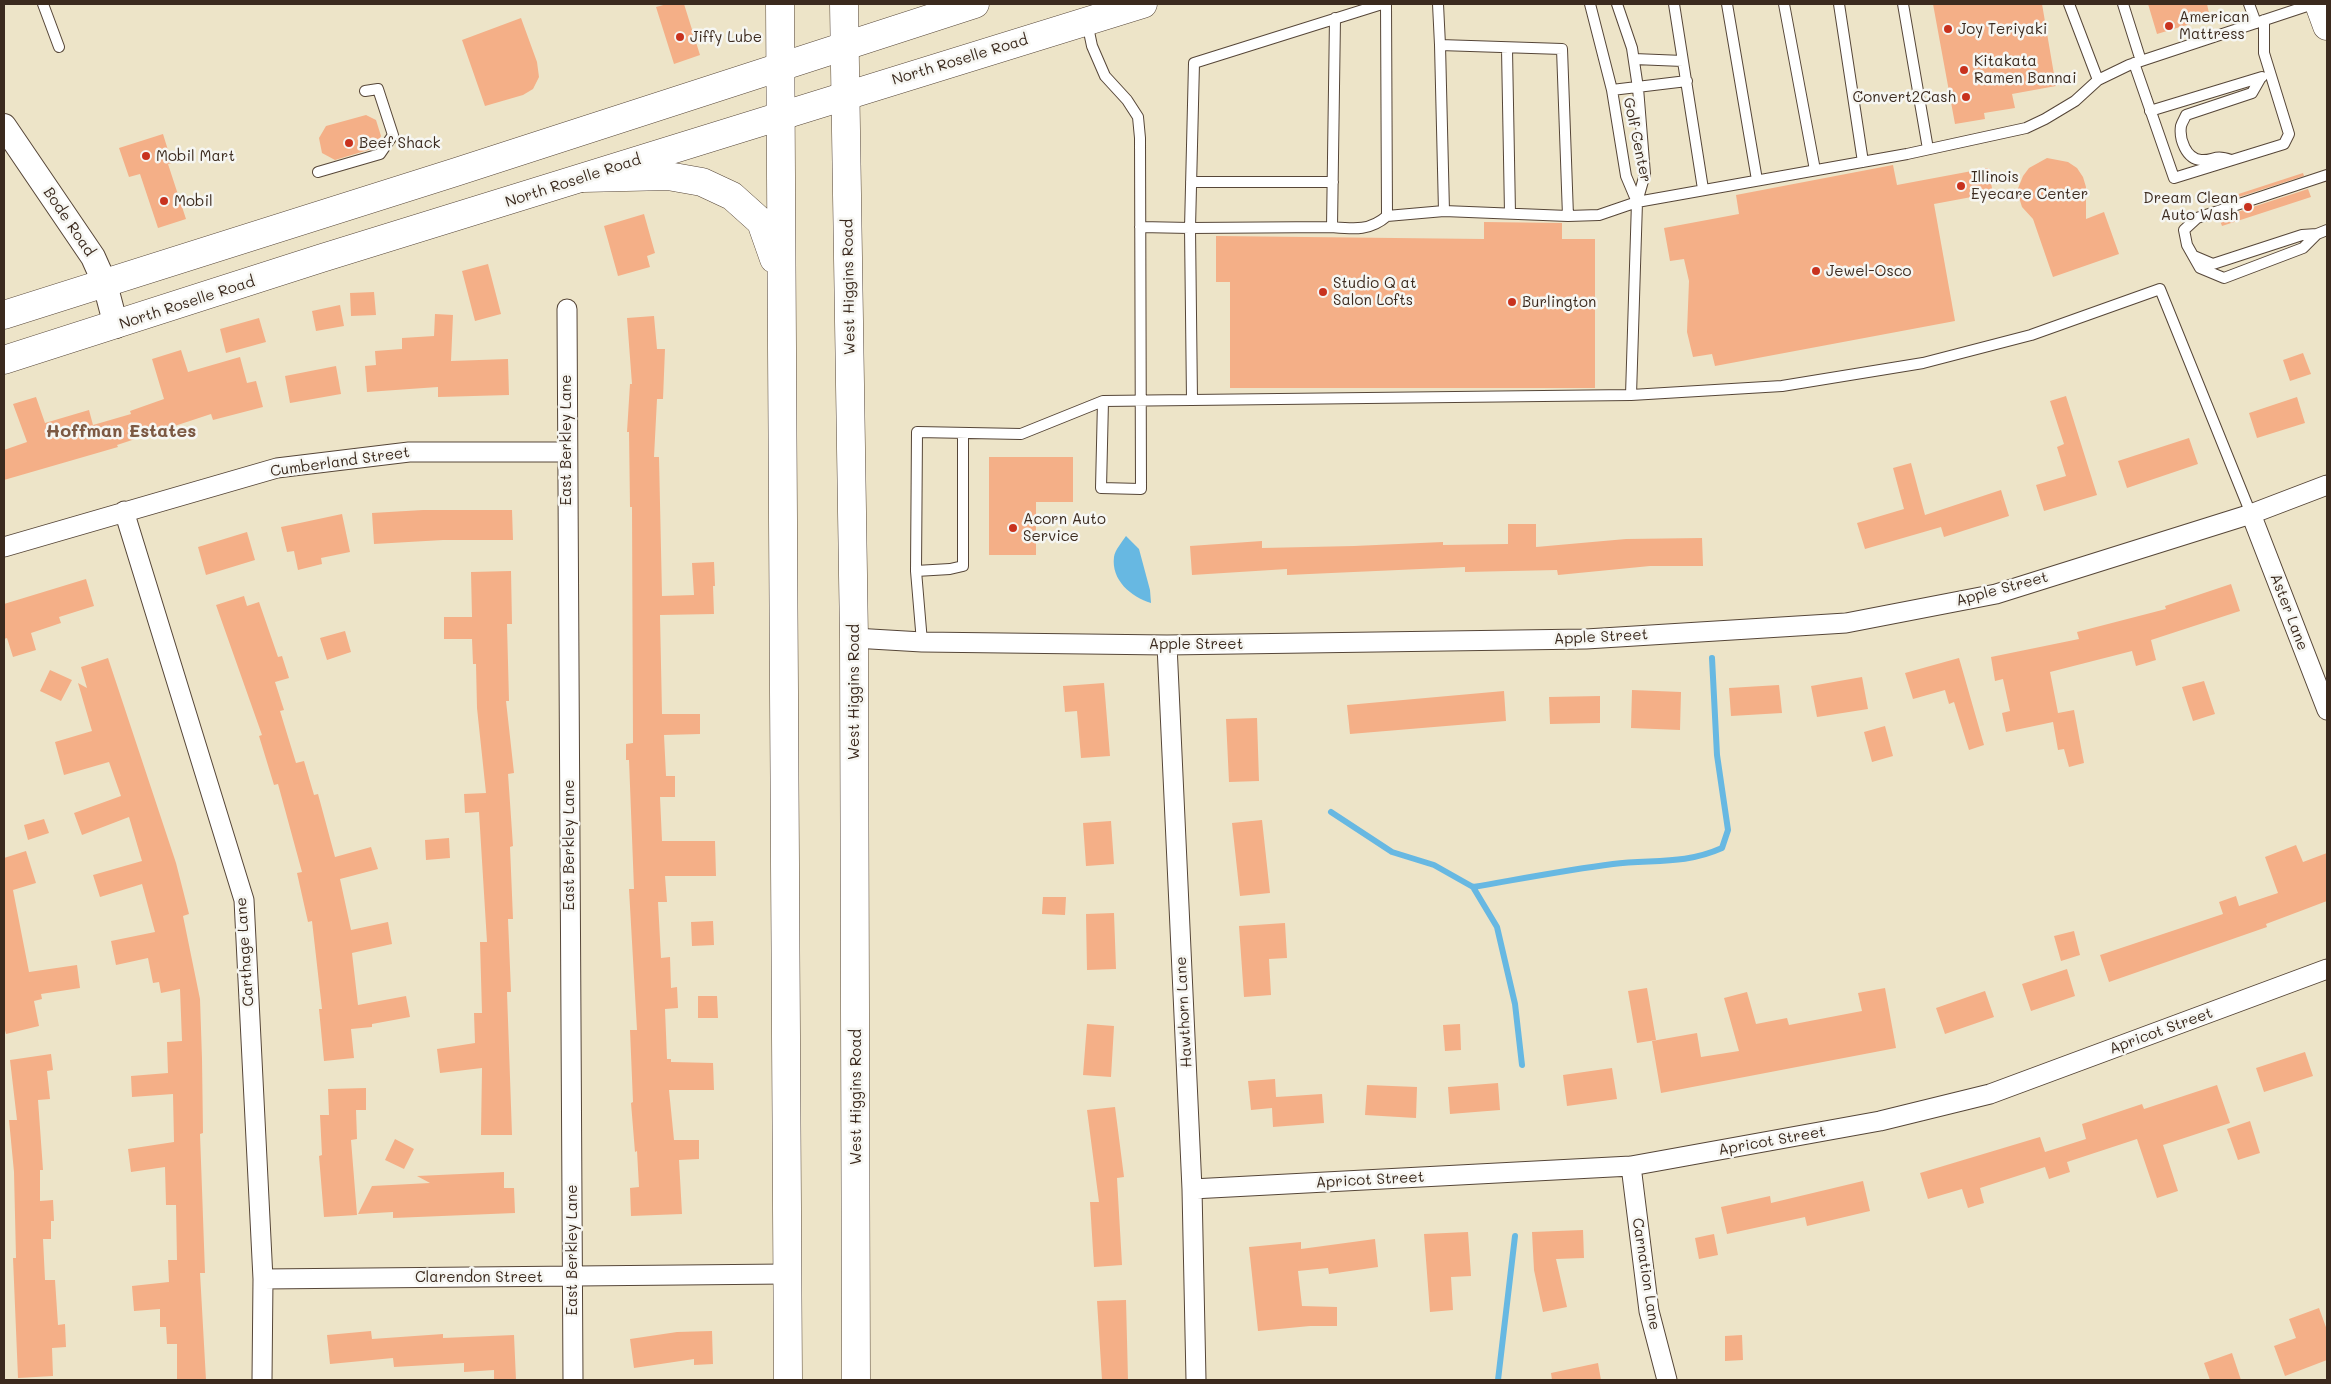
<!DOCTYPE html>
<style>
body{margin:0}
#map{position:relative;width:2331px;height:1384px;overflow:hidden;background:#ede4c8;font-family:Mali,sans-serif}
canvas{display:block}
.frame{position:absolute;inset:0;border:5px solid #3b2a1e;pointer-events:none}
</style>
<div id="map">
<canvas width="2331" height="1384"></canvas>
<div class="frame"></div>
</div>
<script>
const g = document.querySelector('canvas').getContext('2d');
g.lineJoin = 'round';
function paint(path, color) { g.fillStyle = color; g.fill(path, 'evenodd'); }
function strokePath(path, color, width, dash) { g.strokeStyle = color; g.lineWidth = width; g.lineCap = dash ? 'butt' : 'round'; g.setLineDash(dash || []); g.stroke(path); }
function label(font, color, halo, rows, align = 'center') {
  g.font = font + ' Mali,sans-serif'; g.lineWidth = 5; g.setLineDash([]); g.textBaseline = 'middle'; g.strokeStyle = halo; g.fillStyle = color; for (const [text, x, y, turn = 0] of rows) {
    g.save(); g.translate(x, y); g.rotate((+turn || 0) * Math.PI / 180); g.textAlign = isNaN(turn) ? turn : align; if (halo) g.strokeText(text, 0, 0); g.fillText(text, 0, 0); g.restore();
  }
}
const water = new Path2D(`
 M1126,536L1139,549L1150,590L1151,603C1131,597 1111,580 1114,557C1115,550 1122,542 1126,536Z`);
const stream = new Path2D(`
 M1331,812L1392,852L1434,865L1473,887
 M1473,887C1520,879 1566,870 1613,864C1652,859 1684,865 1722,848L1728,830L1717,755L1712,658
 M1473,887L1497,927L1515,1004L1522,1065
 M1498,1380L1515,1236`);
const building = new Path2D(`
 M667,4H684L700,55L674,64L656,7Z
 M1933,4H2042L2056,86L2012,94L2015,108L1984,113L1985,119L1955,124Z
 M2148,4H2207L2210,18L2157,34Z
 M521,18L537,62L539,77L533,89L523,95L485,106L462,40Z
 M366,115L376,120L381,136L375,148L335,160L322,153L319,138L326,126Z
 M163,134L172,163L168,164L186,219L158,228L140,174L129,177L119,148Z
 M2047,158L2068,162L2077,168L2083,177L2086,187V219L2104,212L2119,254L2053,277L2033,219L2022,207L2017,191L2023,176L2029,168Z
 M1893,165L1897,185L1988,168L1993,193L1934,204L1955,321L1715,366L1712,354L1693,357L1687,332L1689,281L1684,259L1670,261L1664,228L1739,214L1736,195Z
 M2303,173L2304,176L2214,205V202Z
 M2308,189L2311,197L2222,226L2219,218Z
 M644,214L655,253L647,256L650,267L618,276L604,226Z
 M1484,222L1562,223V239H1595V388H1230V282H1216V236L1484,239Z
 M488,264L501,314L475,321L462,271Z
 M374,292L376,315L351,316L350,293Z
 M340,305L344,326L316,331L312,311Z
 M435,314L453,315L451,361L508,359L509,395L438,397V387L367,392L365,366L376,365L375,351L402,349V338L434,336Z
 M654,316L657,349H665L663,399H657L654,457H659L662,596L694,595L692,563L714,562L715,586H713L714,614L660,615L662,714H700V734L664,735L666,776H675V797H660L662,841H715L716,876H665L667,902H658L661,958L670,957L671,988L677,987L678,1008L665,1009L667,1059H671V1062L713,1063L714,1090H669L674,1140H699V1159L679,1160L682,1214L631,1216L630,1188L639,1187L637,1151L635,1152L631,1103L633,1102L630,1030H637L629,889H634L629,760H626V744L633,743L632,507H630L629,432H627L630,384H632L627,318Z
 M259,318L266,342L226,353L220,329Z
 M181,350L188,372L240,357L247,383L256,381L263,407L213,420L211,414L117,445L118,447L4,480V450L27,442L13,404L36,397L45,423L89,410L93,425L131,414L130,411L164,399L152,359Z
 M2303,353L2311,374L2290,381L2283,360Z
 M336,366L341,394L290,403L285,376Z
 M2066,396L2097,495L2044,511L2036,485L2066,476L2057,447L2064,444L2050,401Z
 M2297,397L2305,423L2257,438L2249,413Z
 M2189,438L2198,464L2127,488L2118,461Z
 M989,457H1073V502H1036V555H989Z
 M1911,463L1925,515L2001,490L2009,516L1944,537L1941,527L1865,549L1857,523L1904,509L1893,468Z
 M423,510H512L513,540H443L374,544L372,513Z
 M342,514L350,552L321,558L322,564L298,570L294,551L287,552L281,527Z
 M1508,524H1536V547L1626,539L1702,538L1703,566H1650L1558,575L1557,570L1465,572V567L1287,575V569L1192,575L1190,546L1262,541V548L1354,546L1443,542V545L1508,544Z
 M247,532L255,560L206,575L198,547Z
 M511,571L512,624H507L509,701H506L514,773L508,774L513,846L510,847L513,919H508L511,992H507L512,1135H481L482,1068L440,1073L437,1049L475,1043L474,1013H482L480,942H487L479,812L465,813L464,794L486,793L477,708L476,664H473L472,639H444V617H472L471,572Z
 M86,579L94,606L59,617L61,623L31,633L36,650L13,657L7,638L4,639V604Z
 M2231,584L2240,611L2151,640L2156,660L2136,666L2132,651L2050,672L2058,713L2074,710L2084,763L2069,767L2064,749L2058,750L2053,722L2006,732L2002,713L2010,711L2003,679L1995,681L1991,657L2079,639L2077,632L2166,609L2165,606Z
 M244,596L247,606L259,602L278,657L282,656L289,678L275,682L284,710L280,711L296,763L304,761L314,795L318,794L335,857L371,847L378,869L340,879L351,930L388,922L392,944L352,953L358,1005L406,996L410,1017L372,1024V1027L351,1029L354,1058L324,1061L319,1009H322L312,921L308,922L297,873L302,872L278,784L274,785L259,736L262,735L216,605Z
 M345,631L351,652L327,660L320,638Z
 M108,658L176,863L189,914L183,916L200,999L202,1059L203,1133L200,1134L205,1273H200L206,1380H177V1344H167L166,1327H160V1309L134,1311L132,1286L169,1282L168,1260H177L176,1205H166L165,1167L131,1172L128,1149L174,1142L173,1094L132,1097L131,1076L168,1073L167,1042L182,1041L180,989L161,993L159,982L153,983L148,958L116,965L111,941L155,932L142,884L100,897L93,875L142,861L129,817L82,835L74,813L121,796L109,762L64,775L55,742L92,731L78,683L87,688L81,667Z
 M1959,658L1984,745L1969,750L1954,702L1949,704L1945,690L1913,699L1905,673Z
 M50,670L72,680L61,701L40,691Z
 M1862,677L1868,709L1817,717L1811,686Z
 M2204,681L2215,714L2193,721L2182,687Z
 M1104,683L1110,756L1081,758L1077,711L1065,712L1063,686Z
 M1779,685L1782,713L1731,716L1729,688Z
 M1632,690L1681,692L1680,730L1631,728Z
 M1504,691L1506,721L1350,734L1347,705Z
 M1600,696V723L1550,724L1549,697Z
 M1257,718L1259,781L1229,782L1226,719Z
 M1885,726L1893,756L1872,762L1864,732Z
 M44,819L49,833L28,840L24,825Z
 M1262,820L1270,893L1240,896L1232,823Z
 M1111,821L1114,864L1086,866L1083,823Z
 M449,838L450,858L426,860L425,840Z
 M2296,845L2303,862L2327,853V901L2266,924L2267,927L2109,982L2100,955L2223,914L2219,902L2236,896L2239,906L2278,893L2265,857Z
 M26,851L36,883L13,890L29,972L77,965L80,988L41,994L42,999L34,1001L39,1026L6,1034L4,1026V858Z
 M1043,897H1066L1065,915L1042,914Z
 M1114,913L1116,969L1087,970L1086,914Z
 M713,921L714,945L692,946L691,922Z
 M1285,923L1287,958L1269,959L1271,995L1244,997L1239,926Z
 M2074,931L2080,955L2061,961L2054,936Z
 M2067,969L2075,996L2031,1011L2022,984Z
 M1647,988L1656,1040L1637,1043L1628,991Z
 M1885,988L1896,1048L1661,1093L1652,1041L1697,1033L1701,1057L1739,1051L1724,998L1747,992L1756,1024L1787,1018L1789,1025L1862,1011L1858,993Z
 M1985,991L1994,1017L1945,1034L1936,1008Z
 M698,996H717L718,1018H698Z
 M1087,1024L1114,1026L1111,1077L1083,1075Z
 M1460,1024L1461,1050L1445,1051L1443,1025Z
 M2305,1052L2313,1076L2264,1092L2256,1068Z
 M51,1054L53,1070L47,1071L50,1099L38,1100L43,1170H40V1201L53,1200L54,1221H51V1239H43L45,1280H55L58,1325L65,1324L66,1347L52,1348L53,1376L18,1378L13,1258H16L14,1172L9,1120H17L10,1060Z
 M1612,1068L1617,1099L1567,1106L1563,1075Z
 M1275,1079L1276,1097L1322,1094L1324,1123L1273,1127L1272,1108L1251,1110L1248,1081Z
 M1498,1083L1500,1110L1450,1114L1448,1087Z
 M1367,1085L1417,1087L1416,1118L1365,1115Z
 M2217,1085L2230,1123L2163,1145L2178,1191L2157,1198L2137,1139L2067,1162L2070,1172L2049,1179L2045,1167L1980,1188L1984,1203L1968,1208L1962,1189L1928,1199L1920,1173L2040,1137L2045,1152L2086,1139L2082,1124L2142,1104L2144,1109Z
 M366,1088V1110H356L357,1139L351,1140L357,1215L324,1217L319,1156L322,1155L320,1115H329L328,1089Z
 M1115,1107L1124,1177L1117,1178L1122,1265L1094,1267L1090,1202H1099L1087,1110Z
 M2250,1121L2260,1153L2238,1160L2227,1129Z
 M395,1139L414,1149L404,1169L385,1160Z
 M504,1172V1188H514L515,1213L393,1218V1212L358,1214L372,1186L430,1183L417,1176Z
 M1863,1181L1870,1211L1807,1226L1805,1217L1727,1234L1721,1207L1770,1196L1771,1203Z
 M1583,1230L1584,1258L1556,1259L1567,1307L1543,1312L1534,1270L1532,1232Z
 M1468,1232L1471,1276L1451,1277L1453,1310L1430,1312L1424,1234Z
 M1714,1234L1718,1255L1699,1259L1695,1238Z
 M1375,1239L1378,1267L1329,1274L1328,1268L1298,1271L1302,1306L1337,1307V1326H1310L1258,1331L1249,1247L1301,1242V1249Z
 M1126,1300L1128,1380H1102L1097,1301Z
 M2319,1308L2327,1330V1360L2285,1376L2274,1346L2296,1338L2289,1319Z
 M371,1331L372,1339L443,1334V1338L514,1335L516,1380H494V1370L464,1372V1363L394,1367L393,1358L330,1364L327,1335Z
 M712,1331L713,1364L694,1365V1359L634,1368L630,1339L677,1332Z
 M1742,1335L1743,1360L1725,1361V1336Z
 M2232,1353L2241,1380H2210L2204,1363Z
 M1598,1363L1601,1380H1552L1551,1373Z`);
const service = new Path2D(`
 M43,4L59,47
 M1386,4L1387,216L1444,211
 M1438,4L1440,45L1562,49L1568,216L1599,215L1637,202L1907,154L2026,128L2045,119L2075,101L2098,80L2129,65L2313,4
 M1590,4L1612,90L1626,176L1637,202
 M1617,4L1632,48L1638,88L1645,174L1637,202L1631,395
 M1674,4L1703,189
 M1727,4L1757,180
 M1784,4L1815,170
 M1839,4L1863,162
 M1903,4L1928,149
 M2069,4L2098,80
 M2123,4L2141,61
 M2249,4L2256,23
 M1335,18L1332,227C1354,229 1370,231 1387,216
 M1087,22L1092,46L1105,76L1127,100L1138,117L1140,138L1141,489L1101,488L1103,401
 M1440,45L1444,211L1568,216
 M1507,49L1510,213
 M1634,59L1683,61
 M2134,63L2174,178L2284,144L2289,134L2264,53V20
 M1612,90L1687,81
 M2150,111L2262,77
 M2231,160C2214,154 2214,161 2201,160C2186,159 2179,139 2181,126C2182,122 2185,118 2186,115L2252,93L2260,79
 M318,172L380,154L393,135L378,89L365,91
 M1191,182H1333
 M1140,227L1190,228L1194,63L1382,4
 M2317,234L2303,248L2224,278L2200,268L2187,245L2184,230L2197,218L2327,175
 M2194,256L2213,264L2302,235L2317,234L2327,230
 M1192,400L1190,228L1332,227
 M916,571L950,569L963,566V434
 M922,642L916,571L917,432L1021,434L1103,401L1631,395L1782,386L1923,363L2031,335L2160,289L2251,514`);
const minor = new Path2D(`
 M567,309L573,1380
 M124,511L244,900L263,1279L262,1380
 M2251,514L2327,710
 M4,547L277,468L409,452H566
 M854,638L922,642L1167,645L1586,639L1846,623L1996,594L2251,514L2327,485
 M1167,645L1192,1189L1196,1380
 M1631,1166L1649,1311L1667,1380
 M1192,1189L1631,1166L1880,1121L1990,1094L2327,969
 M263,1279L786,1274`);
const tertiary = new Path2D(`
 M4,126L93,257L105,284L116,326`);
const secondary = new Path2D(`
 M4,315L456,172L975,4
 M4,360L322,258L1143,4`);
const primary = new Path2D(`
 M780,4L788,1380
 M844,4L854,638L856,1380
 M2319,4L2327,26
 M583,178L668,176L702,182L732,196L761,222L774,259`);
const markers = [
 [2169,26,5,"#c8321e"],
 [1948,29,5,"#c8321e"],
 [680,37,5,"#c8321e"],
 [1964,70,5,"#c8321e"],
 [1966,97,5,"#c8321e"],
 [349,143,5,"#c8321e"],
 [146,156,5,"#c8321e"],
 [1961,186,5,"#c8321e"],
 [164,201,5,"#c8321e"],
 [2248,207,5,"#c8321e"],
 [1816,271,5,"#c8321e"],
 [1323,292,5,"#c8321e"],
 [1512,302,5,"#c8321e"],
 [1013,528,5,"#c8321e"]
];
const poiNames = [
 ["American",2179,17],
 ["Mattress",2179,34],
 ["Joy Teriyaki",1958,29],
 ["Jiffy Lube",690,37],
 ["Kitakata",1974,61],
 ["Ramen Bannai",1974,78],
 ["Convert2Cash",1956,97,"right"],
 ["Beef Shack",359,143],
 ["Mobil Mart",156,156],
 ["Illinois",1971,177],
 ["Eyecare Center",1971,194],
 ["Dream Clean",2238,198,"right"],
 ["Auto Wash",2238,215,"right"],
 ["Mobil",174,201],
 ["Jewel-Osco",1826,271],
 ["Studio Q at",1333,283],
 ["Salon Lofts",1333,300],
 ["Burlington",1522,302],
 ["Acorn Auto",1023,519],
 ["Service",1023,536]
];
const streetNames = [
 ["North Roselle Road",960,60,-17],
 ["Golf Center",1637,140,78],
 ["North Roselle Road",573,181,-18],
 ["Bode Road",69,222,56],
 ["West Higgins Road",849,287,-91],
 ["North Roselle Road",187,303,-18],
 ["East Berkley Lane",566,440,-90],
 ["Cumberland Street",340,462,-8],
 ["Apple Street",2002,589,-15],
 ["Aster Lane",2289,612,69],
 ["Apple Street",1601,637,-3],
 ["Apple Street",1196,644],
 ["West Higgins Road",854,692,-90],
 ["East Berkley Lane",569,845,-90],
 ["Carthage Lane",245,952,-94],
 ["Hawthorn Lane",1184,1012,-93],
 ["Apricot Street",2161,1031,-20],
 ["West Higgins Road",856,1097,-90],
 ["Apricot Street",1772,1141,-10],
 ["Apricot Street",1370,1180,-3],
 ["East Berkley Lane",572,1250,-90],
 ["Carnation Lane",1646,1274,81],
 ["Clarendon Street",479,1277]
];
const quarterNames = [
 ["Hoffman Estates",121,431]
];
paint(water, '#67b8e2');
strokePath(stream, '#67b8e2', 6);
paint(building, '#f4af87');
strokePath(service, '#564638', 12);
strokePath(minor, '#564638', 21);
strokePath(tertiary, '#564638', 26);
strokePath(secondary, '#564638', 29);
strokePath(primary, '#564638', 29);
strokePath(service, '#fff', 10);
strokePath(minor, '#fff', 19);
strokePath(tertiary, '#fff', 24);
strokePath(secondary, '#fff', 28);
strokePath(primary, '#fff', 28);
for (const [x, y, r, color] of markers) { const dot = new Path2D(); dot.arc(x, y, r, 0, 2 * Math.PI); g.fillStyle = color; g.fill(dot); strokePath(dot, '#f6f6f2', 2); }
label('15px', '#3b2a1e', '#f6f6f2', poiNames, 'left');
label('15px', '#3b2a1e', '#f6f6f2', streetNames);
label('bold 18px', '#7c5943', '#f6f6f2', quarterNames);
</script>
